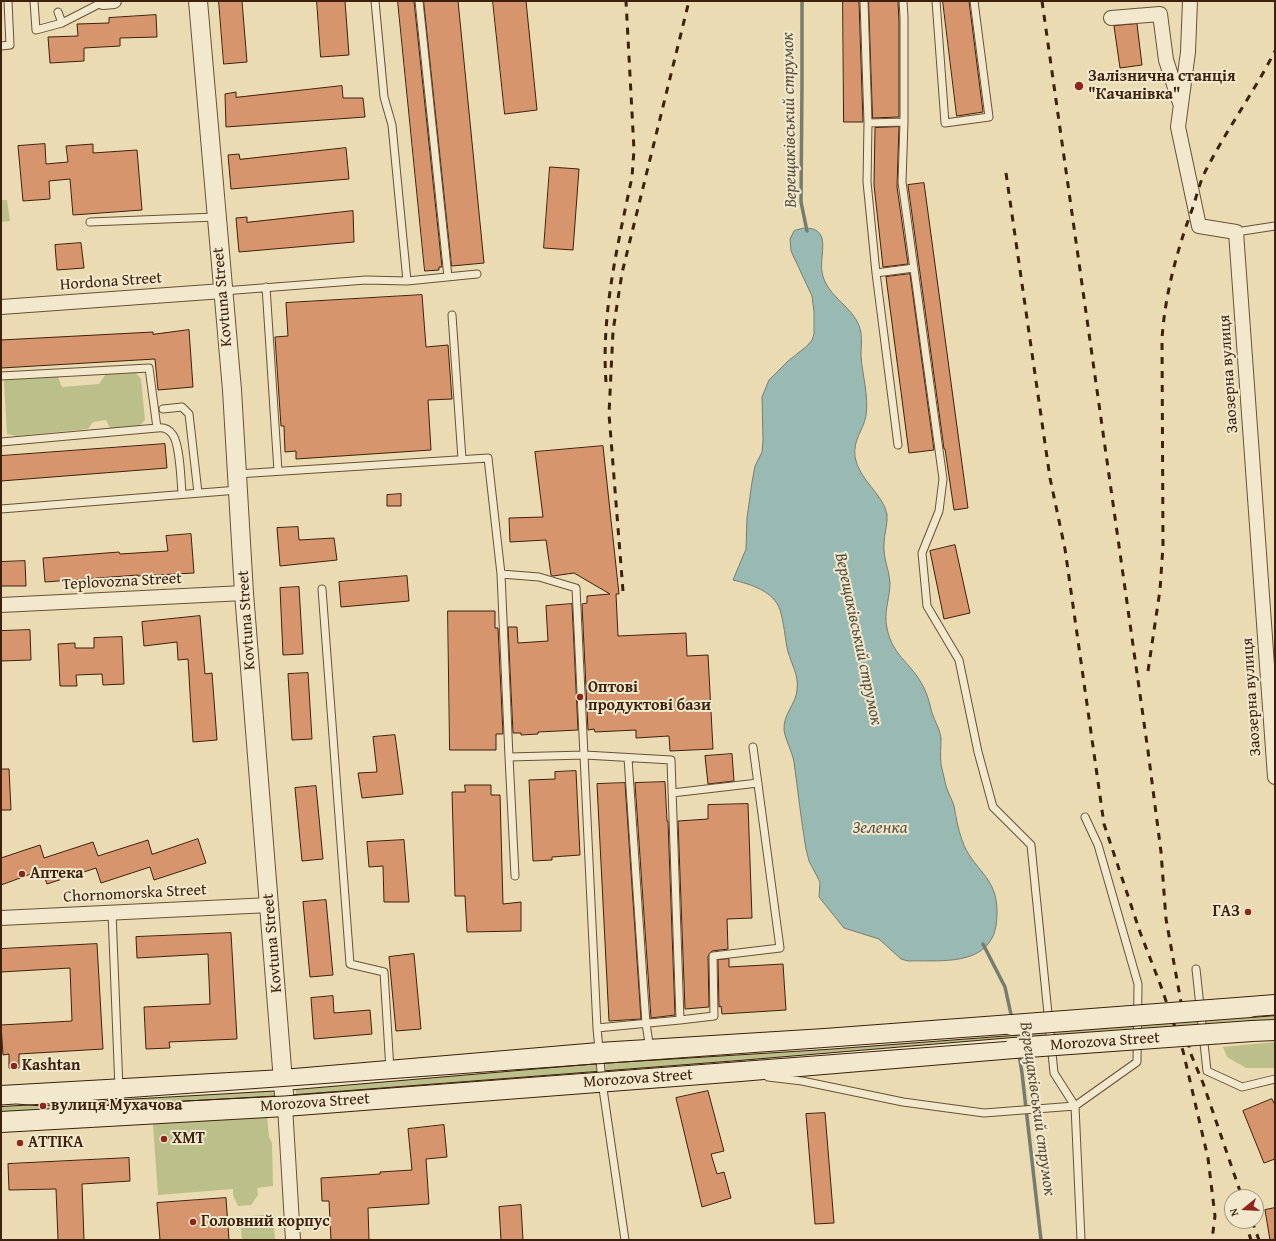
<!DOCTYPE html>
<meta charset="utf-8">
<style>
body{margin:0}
#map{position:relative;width:1276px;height:1241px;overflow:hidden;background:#ebdbb2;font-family:"Gentium Book Plus",serif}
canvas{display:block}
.frame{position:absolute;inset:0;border:2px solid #3e210c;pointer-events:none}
.north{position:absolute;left:1224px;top:1189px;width:40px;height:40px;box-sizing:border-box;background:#f2e8cd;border:1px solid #aa9880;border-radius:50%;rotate:252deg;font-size:11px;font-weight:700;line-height:16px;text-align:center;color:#3e210c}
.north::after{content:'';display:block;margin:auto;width:14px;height:18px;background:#8f2418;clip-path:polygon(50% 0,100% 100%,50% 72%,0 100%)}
</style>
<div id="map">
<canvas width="1276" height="1241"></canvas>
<div class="frame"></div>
<div class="north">N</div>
</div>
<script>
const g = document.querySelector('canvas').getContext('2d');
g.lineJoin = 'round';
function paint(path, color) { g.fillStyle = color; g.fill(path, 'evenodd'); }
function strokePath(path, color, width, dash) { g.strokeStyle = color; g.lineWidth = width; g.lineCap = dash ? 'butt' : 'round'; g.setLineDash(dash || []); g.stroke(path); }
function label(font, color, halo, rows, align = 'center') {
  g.font = font + ' "Gentium Book Plus",serif'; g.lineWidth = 4; g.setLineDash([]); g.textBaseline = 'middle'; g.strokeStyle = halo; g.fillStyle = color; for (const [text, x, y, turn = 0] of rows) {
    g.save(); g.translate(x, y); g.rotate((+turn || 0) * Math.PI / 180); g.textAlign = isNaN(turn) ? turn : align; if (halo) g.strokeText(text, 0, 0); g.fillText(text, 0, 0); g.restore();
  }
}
const green = new Path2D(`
 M1,200H7L10,221L1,222Z
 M136,373L141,379L145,420L138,427L114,430L110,428L106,420L93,422L88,429L17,436L7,434L4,381L8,378L57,375L62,387L99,384L106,374Z
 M1275,1012V1025L606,1077L605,1059Z
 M1275,1042V1068H1246L1227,1057L1223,1047Z
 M597,1060L598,1075L297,1101L295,1083Z
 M280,1083L282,1103L1,1118V1100Z
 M267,1115L269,1137L272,1143L273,1186L257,1188L258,1195L251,1205L238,1206L233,1195V1189L158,1195L153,1124Z
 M273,1214L275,1240H242L240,1217Z`);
const water = new Path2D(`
 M804,228C833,227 819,255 822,272C826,298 857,307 861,333C862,340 861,348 861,355C862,375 869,395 866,416C863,431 853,439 855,457C859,480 883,494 887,514C888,524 884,534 884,544C883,558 889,569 890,583C890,596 885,608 886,622C890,656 911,661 924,688C928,696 930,705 932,713C935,722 940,729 941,738C941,747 940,756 941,764C943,771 944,779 946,786C948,793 952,799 954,806C956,817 958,829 962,840C972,870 998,876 997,913C997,921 996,931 992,938C978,966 934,960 908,961L901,959L879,939L844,928L819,897L820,882L809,861L806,849C801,820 798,791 794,762C792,751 785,739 784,730C783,714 796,704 797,690C799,676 792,665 788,652C785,639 784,622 780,610C774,591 750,584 733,580L746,549L747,518L752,482L755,466L762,452L763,441L762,397L769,380L788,361L807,346L812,340L814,334V312L812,296L791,251L790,239L794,231Z`);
const stream = new Path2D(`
 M802,1V84L801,202L807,231
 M983,944L1005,987L1012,1019
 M1019,1055L1022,1073L1041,1240`);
const building = new Path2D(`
 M219,1H242L247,62L224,64Z
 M317,1H345L349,55L321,57Z
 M398,1H414L442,267H439V270L425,271Z
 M424,1H458L484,263L452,266Z
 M493,1H526L537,110L505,114Z
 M843,1H859L863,122H844Z
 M869,1H898L899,22V117L873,118Z
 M943,1H969L983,112L957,116Z
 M156,15L157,37L120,38V46L84,48V61L50,63L48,37L78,36L77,24L109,23V18Z
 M1137,24L1142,65L1120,68L1114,26Z
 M342,86L343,98H363L365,117L226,127L225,94L236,92V97Z
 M899,127L897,187L908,264L883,267L874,185L875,128Z
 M45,144L46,164L68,162L66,146L93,144V153L137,150L142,210L73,215L70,179L49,181L50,199L23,201L18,146Z
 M346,148L349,179L231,189L228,155L239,154L240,159Z
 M550,167L579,169L573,250L544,248Z
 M924,183L968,508L954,510L945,449H944L908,185Z
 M353,211L354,242L239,252L236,218L247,217V222Z
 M81,243L84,268L57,270L55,245Z
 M910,274L934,450L909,453L886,277Z
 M422,295L426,347L448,345L452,399L428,400L431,450L296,459V451L285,452L284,426H281L275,337L288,336L286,303Z
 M189,330L193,387L158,390L155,359L1,368V340L153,332V334Z
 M165,444L167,468L1,481V456Z
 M603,446L619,594H616L618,636L686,633L687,656L708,655L713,749L670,751L669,736L636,738V730L595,732L594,729L588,730L582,604L587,603V596L610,594L574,573L553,576L551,575L546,540L510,542L509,518L543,517L535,452Z
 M401,494V506H387V495Z
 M298,527L299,540L334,538L337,560L280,566L277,528Z
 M191,534L194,573L138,576V575L45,582L43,558L119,552L120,554L168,551L166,536Z
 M955,545L970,613L944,619L930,551Z
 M25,561L26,586H1V562Z
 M407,576L409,601L341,607L339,582Z
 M299,587L303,654L283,655L280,588Z
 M572,604L578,730L538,732V734L521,735V733H513L508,627H517L518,643L548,641L546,606Z
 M448,611H495V628H498L503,734H496V750H450Z
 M200,616L205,674L212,673L217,740L193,742L188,659L178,660L177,642L144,646L142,622Z
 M30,630L31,660L1,661V631Z
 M122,637L124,684L103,685L102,674L76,675L77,686H60L58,644L75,643V648H94V638Z
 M308,673L312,739L292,740L288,674Z
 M395,735L403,794L362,798L358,773L377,772L373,737Z
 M732,754L734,781L708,784L705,756Z
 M1,769H9L11,810H1Z
 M576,771L580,855L552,857V860L533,861L529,780L555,779V772Z
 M665,782L667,821H668L675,1015L651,1018L635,783Z
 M625,783L641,1019L609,1021L597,784Z
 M465,785H491V795H500L503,904L521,902V931L467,932L465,896H455L452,792H465Z
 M316,786L323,859L302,861L295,788Z
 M748,804L752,918L727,919L728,949L712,951L708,956L709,1007L685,1009L678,821L708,819V805Z
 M198,839L206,863L154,880L150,867L101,883L96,868L47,884L42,870L1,885V858L40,845L44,858L93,842L98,856L148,840L152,854Z
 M404,840L409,902H384L383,866L369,867L367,842Z
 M326,900L333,975L310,977L303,902Z
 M231,933L237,1039L169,1042L170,1048L146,1049L144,1007L210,1004L208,954L137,958L136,937Z
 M97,944L103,1049L19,1054V1068H9V1054L3,1055L1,1025L72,1021L70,968L1,972V949Z
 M414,954L421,1029L396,1031L389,957Z
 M729,959V967L783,964L786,1010L722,1014L721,1006L719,1007L718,960Z
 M333,996L334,1013L370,1010L372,1034L314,1039L311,998Z
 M708,1091L724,1151L711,1154L717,1174L724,1172L731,1198L702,1207L676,1098Z
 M1272,1099L1275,1105V1159L1264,1163L1243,1111Z
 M825,1113L834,1223L815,1224L806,1114Z
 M444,1125L447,1157L426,1159L429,1204L368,1208L369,1240H331L329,1201H322L321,1178L380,1174V1172L412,1170L408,1129Z
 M129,1158L130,1181L82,1184L84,1240H58L56,1189L9,1190L8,1164Z
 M226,1198L229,1240H160L157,1203Z
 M521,1205L523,1240H501L499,1207Z
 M1275,1208V1239L1270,1240L1265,1210Z`);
const service = new Path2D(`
 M34,1L36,30L62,23L58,12
 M375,1L384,97L392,125L407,281
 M419,1L448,277
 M864,1L868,123L867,182L876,273L898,445
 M903,1L904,17V122L902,182L943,479L939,511L922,553L927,606L959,660L978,752L993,807L1031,845L1054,1073L1075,1106L1081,1240
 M936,1L945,123L989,117L974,1
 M62,23L103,2
 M1,46L10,45L8,1
 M868,123L904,122
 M90,222L216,217
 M1236,232L1275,226
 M876,273L914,268
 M266,287L278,471
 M223,291L366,280L407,281L477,274
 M452,315L462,459
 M1,376L149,368L157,428
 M163,409L182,407L189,414L198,493
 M1,442L157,428C163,427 169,429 173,435C180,446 181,480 182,494
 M237,474L488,458L501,574L509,757L585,755L671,760L680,1020L597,1028
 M1,509L238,490
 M501,574L539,577L576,588L597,1028L602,1082L625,1240
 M322,589L350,964L384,972L390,1070
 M509,757L515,876
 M628,758L646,1024L650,1049
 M672,793L758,783
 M112,912L119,1089
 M1196,969L1207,1071L1242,1087L1275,1079
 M680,1020L714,1016L713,956L780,948L753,747
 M768,1077L802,1081L903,1102L984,1113L1075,1106L1137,1062L1138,984L1098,845L1085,817`);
const minor = new Path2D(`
 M102,1L103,2L114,1
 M1190,1L1188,52L1178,127L1199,226L1236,232L1275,777
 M1111,18L1160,14L1166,60L1180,103
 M1,307L223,291
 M1,605L244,593
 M1,918L270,905
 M285,1106L293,1240`);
const tertiary = new Path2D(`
 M198,1L232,390L244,593L285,1106`);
const secondary = new Path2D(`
 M1250,1007L1275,1005
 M1252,1031L1275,1030
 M1,1096L283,1080L599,1053L825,1039L1012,1025
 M1,1122L285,1106L740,1071L1014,1048`);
const tram = new Path2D(`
 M1,1105L16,1104L43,1106L96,1100L1275,1015
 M88,1106L284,1096L1211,1026`);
const rail = new Path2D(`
 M1042,1L1148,751L1161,852L1166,919L1190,1052L1203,1083L1242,1197
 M1006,173L1050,478L1065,549L1104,824L1140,932L1162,989L1183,1051L1208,1158L1215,1216L1212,1240
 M606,382C601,313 618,244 632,177L634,150L626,1
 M623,591L609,414L613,331L622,273L689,1
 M1148,671L1160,590L1163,546L1162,339C1165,294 1177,250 1193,207C1197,195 1200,181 1206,170C1227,129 1254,92 1275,51
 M1245,1221L1251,1240
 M1252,1221L1259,1240`);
const secondaryBridge = new Path2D(`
 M1012,1025L1250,1007
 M1014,1048L1252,1031`);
const markers = [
 [1079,86,5,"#8f2418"],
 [580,697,4,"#8f2418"],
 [22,874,4,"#8f2418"],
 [1248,912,4,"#8f2418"],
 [14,1066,4,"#8f2418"],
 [43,1106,4,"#8f2418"],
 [164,1139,4,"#8f2418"],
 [20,1143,4,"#8f2418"],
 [193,1222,4,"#8f2418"]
];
const poiNames = [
 ["Залізнична станція",1088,77],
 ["\"Качанівка\"",1088,95],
 ["Оптові",588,688],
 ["продуктові бази",588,706],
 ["Аптека",30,874],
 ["ГАЗ",1240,912,"right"],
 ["Kashtan",22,1066],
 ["вулиця Мухачова",51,1106],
 ["ХМТ",172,1139],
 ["АТТІКА",28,1143],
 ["Головний корпус",201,1222]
];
const streetNames = [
 ["Hordona Street",111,282,-4],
 ["Kovtuna Street",223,297,-95],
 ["Заозерна вулиця",1229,374,-94],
 ["Teplovozna Street",122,582,-3],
 ["Kovtuna Street",247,620,-94],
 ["Заозерна вулиця",1252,697,-94],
 ["Chornomorska Street",135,894,-3],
 ["Kovtuna Street",273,943,-95],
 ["Morozova Street",1105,1042,-4],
 ["Morozova Street",638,1079,-4],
 ["Morozova Street",315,1103,-4]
];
const waterNames = [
 ["Верещаківський струмок",790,120,-91],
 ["Верещаківський струмок",858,639,78],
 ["Зеленка",880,829],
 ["Верещаківський струмок",1037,1109,82]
];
paint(green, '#bbbf8a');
paint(water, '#99bab3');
strokePath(water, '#757d70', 1);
strokePath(stream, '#757d70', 3.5);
paint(building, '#d6956c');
strokePath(building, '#3e210c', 1);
strokePath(service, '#695036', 9);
strokePath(minor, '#695036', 16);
strokePath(tertiary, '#695036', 20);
strokePath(secondary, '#3e210c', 22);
strokePath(service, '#f2e8cd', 7);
strokePath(minor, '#f2e8cd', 14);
strokePath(tertiary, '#f2e8cd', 18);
strokePath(secondary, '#f2e8cd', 20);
strokePath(tram, '#3e210c', 1);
strokePath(rail, '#3e210c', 3, [7, 7]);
strokePath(secondaryBridge, '#3e210c', 22, []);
strokePath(secondaryBridge, '#f2e8cd', 20);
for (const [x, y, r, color] of markers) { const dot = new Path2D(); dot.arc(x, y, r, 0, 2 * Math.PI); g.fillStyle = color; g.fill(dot); strokePath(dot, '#f2e8cd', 1.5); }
label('bold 16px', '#3e210c', '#f2e8cd', poiNames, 'left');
label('16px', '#3e210c', '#f2e8cd', streetNames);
label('italic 17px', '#594f3e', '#f2e8cd', waterNames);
</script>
